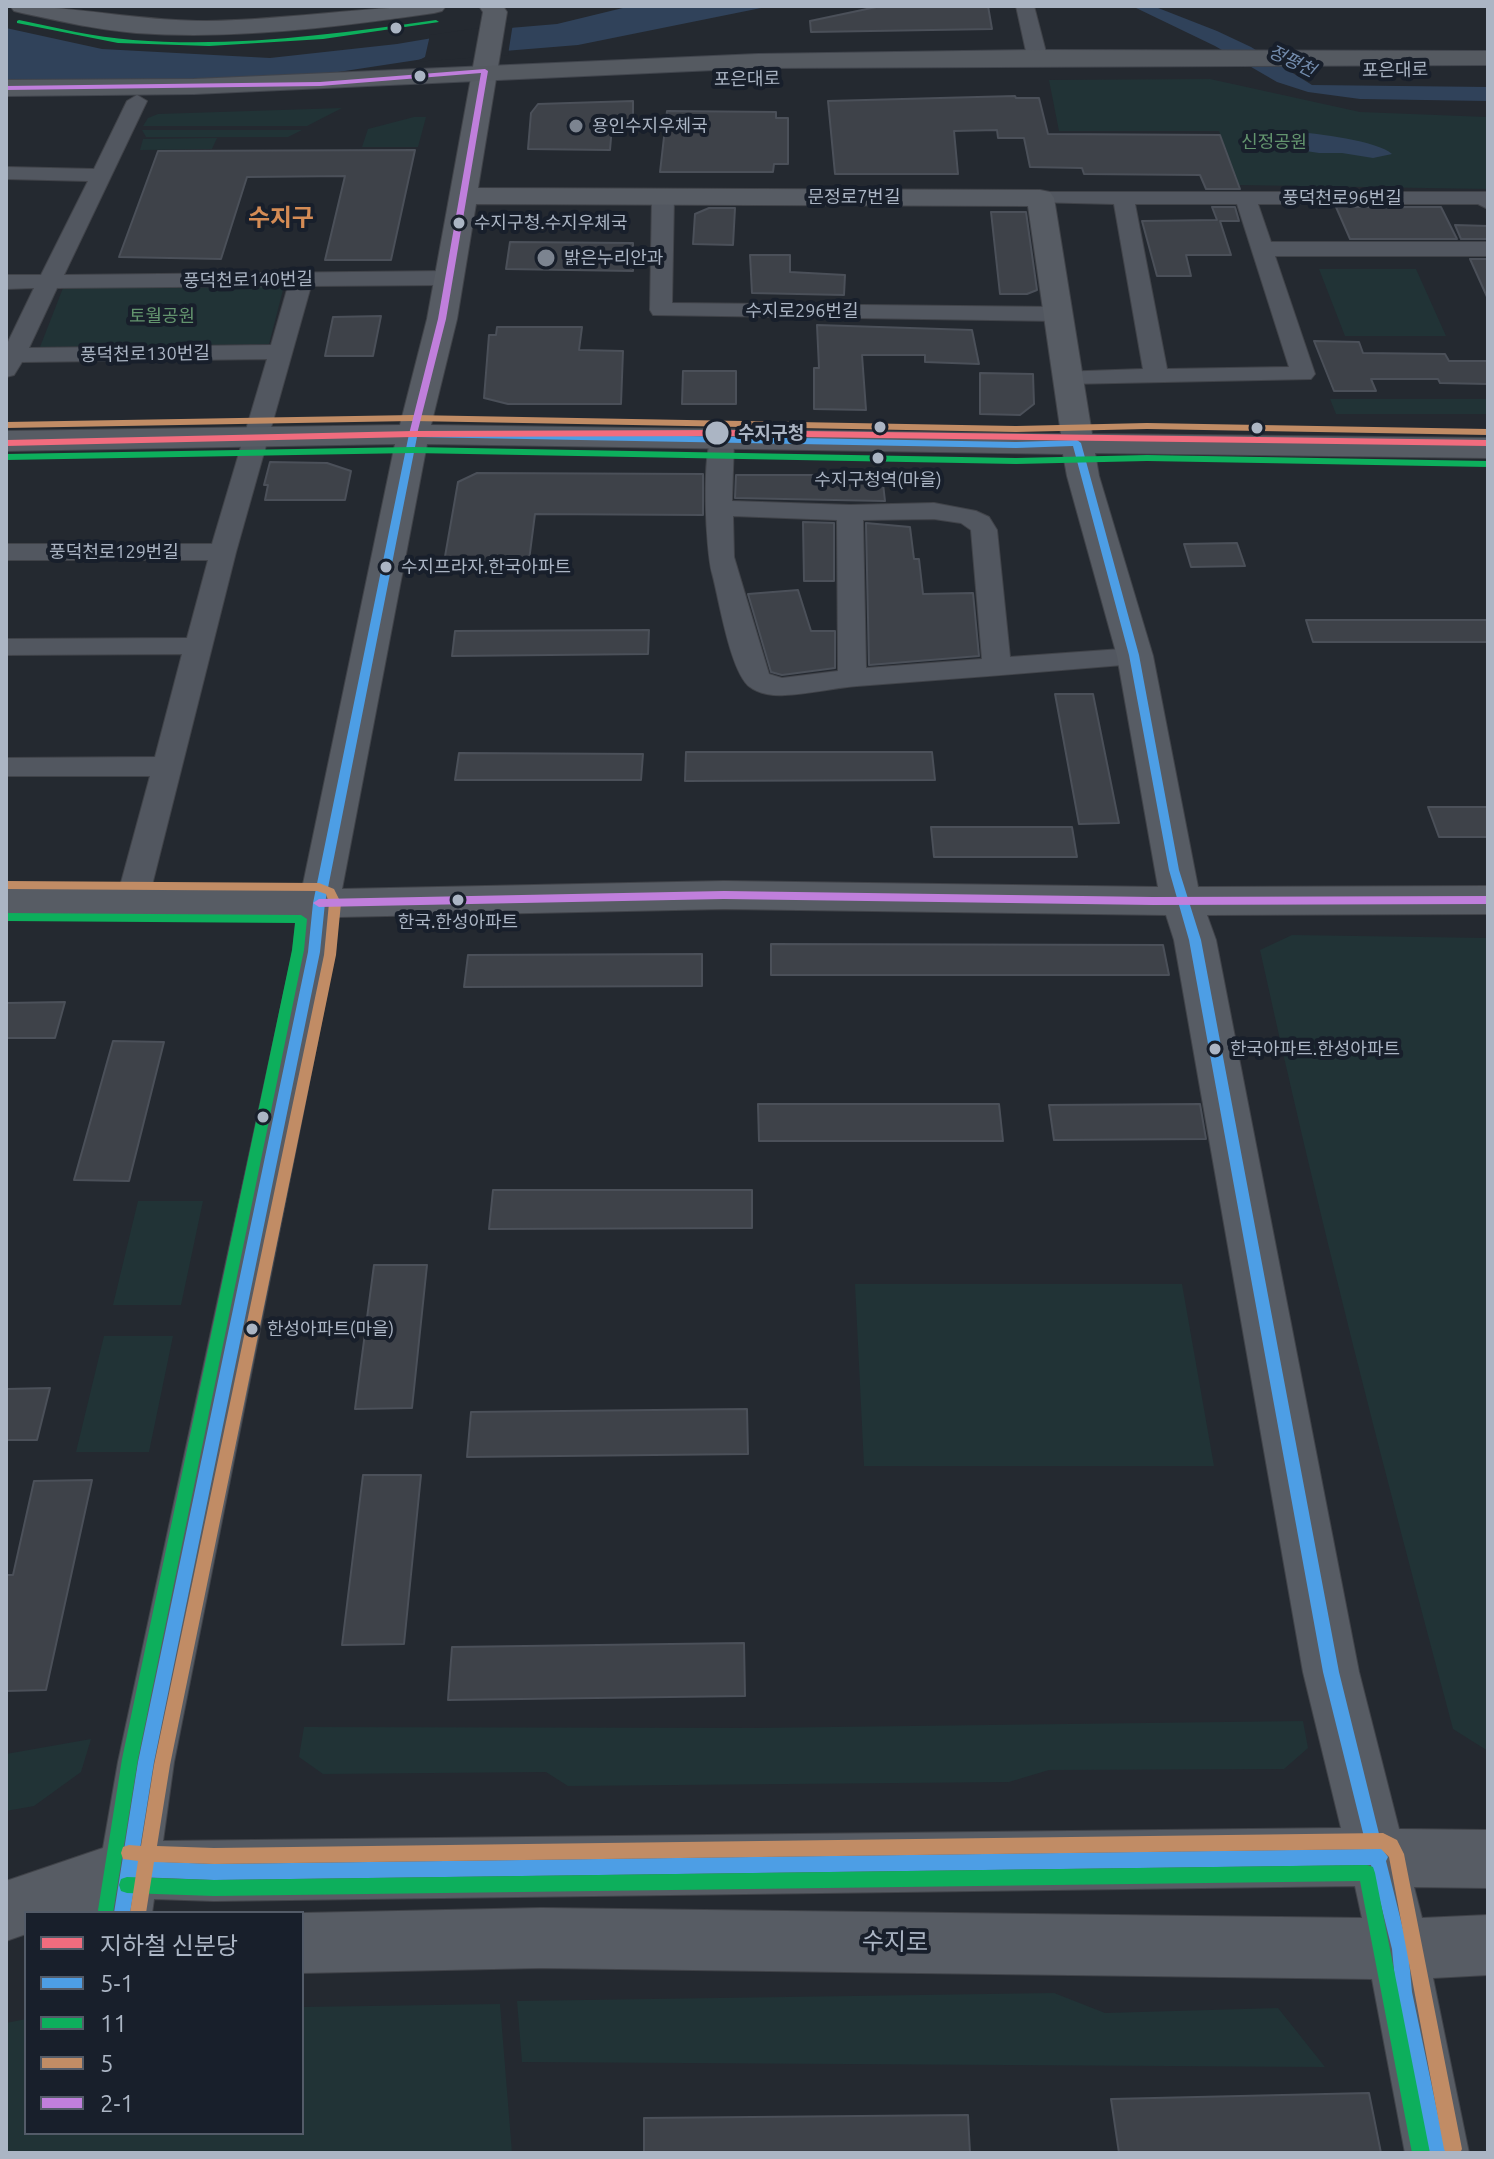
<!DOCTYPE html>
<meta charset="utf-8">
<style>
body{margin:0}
#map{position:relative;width:1494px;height:2159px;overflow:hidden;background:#242930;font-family:Ubuntu,"Noto Sans KR",sans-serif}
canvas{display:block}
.frame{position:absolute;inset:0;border:8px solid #abb5c4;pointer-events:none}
.legend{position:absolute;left:24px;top:1911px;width:280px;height:224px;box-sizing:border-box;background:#181f2b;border:2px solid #535b68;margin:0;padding:10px 14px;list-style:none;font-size:24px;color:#abb5c4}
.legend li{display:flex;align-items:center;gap:16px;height:40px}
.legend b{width:40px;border:2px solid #535b68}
</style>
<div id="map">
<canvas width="1494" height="2159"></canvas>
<div class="frame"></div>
<ul class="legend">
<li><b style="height:10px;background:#f16c7e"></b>지하철 신분당</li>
<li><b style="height:10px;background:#4d9ee5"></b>5-1</li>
<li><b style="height:10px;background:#0daf5c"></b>11</li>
<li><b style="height:10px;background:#c18c65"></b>5</li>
<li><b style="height:10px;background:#c07fdc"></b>2-1</li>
</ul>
</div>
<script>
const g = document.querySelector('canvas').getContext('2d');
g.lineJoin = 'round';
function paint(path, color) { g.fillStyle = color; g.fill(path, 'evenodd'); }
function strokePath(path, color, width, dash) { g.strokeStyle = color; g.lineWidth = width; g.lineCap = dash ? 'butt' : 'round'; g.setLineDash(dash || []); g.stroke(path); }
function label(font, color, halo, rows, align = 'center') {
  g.font = font + ' Ubuntu,"Noto Sans KR",sans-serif'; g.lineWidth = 8; g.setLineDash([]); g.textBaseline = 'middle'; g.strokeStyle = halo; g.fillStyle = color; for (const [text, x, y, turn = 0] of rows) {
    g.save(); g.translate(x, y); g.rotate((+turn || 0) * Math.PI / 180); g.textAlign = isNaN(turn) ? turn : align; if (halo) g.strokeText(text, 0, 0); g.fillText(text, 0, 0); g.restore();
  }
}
const green = new Path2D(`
 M1210,79L1360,112L1488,117V189L1238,185L1219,131H1059L1049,80Z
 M342,108L307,126H143L148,118L158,114Z
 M414,117H426L418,147H362L368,129Z
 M142,130H302L288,137H146Z
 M217,138L212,149L140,150L143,139Z
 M1319,269H1416L1446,336H1345Z
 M284,286L269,344L40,347L63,288Z
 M1330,399H1488V414H1336Z
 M1292,935L1488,938V1751L1453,1729C1384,1471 1317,1212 1260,950Z
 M138,1201H203L181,1305H113Z
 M855,1284H1182L1214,1466H864Z
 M104,1336H173L149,1452H76Z
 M1303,1721L1308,1748L1284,1769L1049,1770L1009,1782L568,1786L546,1772L323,1774L299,1757L304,1727L753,1728Z
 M91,1739L81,1772L34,1806L6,1811V1754Z
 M1054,1993L1105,2013L1278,2008L1325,2067L522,2062L517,2001Z
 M500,2004L512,2153H6V2023L26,2019V2133H302V2007Z`);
const water = new Path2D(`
 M631,6H771L578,45L443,56L325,74L186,80L6,79V28L102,49L270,58L397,44L474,31L557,24Z
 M1132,6H1153L1217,31L1251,47L1312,85L1488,87V101L1360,99L1308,92L1277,82L1215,46Z
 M1295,132C1316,133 1378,141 1392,154L1373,158L1342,153H1319L1306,151L1292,142V134Z`);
const pier = new Path2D(`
 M513,23L508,55L415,62L425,57L430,35Z`);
const building = new Path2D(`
 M881,6H988L992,29L811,32L810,21Z
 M1015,96L1016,98H1039L1048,134L1220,135L1240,189H1206L1200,175L1084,174L1082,168L1030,167L1024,138H998L997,130L954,131L958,174H835L828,101Z
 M633,101V125L612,126L610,150L528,149L531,113L538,104Z
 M667,111L776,112V118H788V164H774L773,172H660Z
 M415,150L391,260H325L345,176L247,177L221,259L119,257L158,151Z
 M1212,207H1235L1239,221H1220L1231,255H1186L1191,276H1157L1142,221L1217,220Z
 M1336,207H1441L1457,239H1350Z
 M709,208H735L733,245L693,244L695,214Z
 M991,212H1026L1037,290L1027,294H1000Z
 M1455,225L1488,226V239H1461Z
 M510,242L633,243V271L506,269Z
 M750,255H790V272L845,275L844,295L752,293Z
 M1470,259H1488V299Z
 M381,316L373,356H325L333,317Z
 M817,325L972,330L979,364L925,362V355H862L866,410L814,409V368H819Z
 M497,327H582L579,350L623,351L621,404H508L484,398L489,335H496Z
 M1314,341L1359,342L1363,353L1445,354L1449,361H1488V384L1440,383L1438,379H1371L1376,391H1334Z
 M683,371H736V404H682Z
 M980,373L1033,374L1034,404L1020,415L980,414Z
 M270,462L327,463L351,471L345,500H265L268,485H264Z
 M477,473L703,474V515L535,514L528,568H443L458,482Z
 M736,475H882L885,501L735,498Z
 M803,522L834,523V581H804Z
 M866,523L910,527L914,559H919L923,594L973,593L979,656L869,665Z
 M1237,543L1245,566L1191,567L1184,544Z
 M798,590L811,631H835V668L782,675L771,672L748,594Z
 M1306,620H1488V642H1313Z
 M649,630L648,654L452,656L455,631Z
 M1055,694H1093L1119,823L1079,824Z
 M686,752H932L935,780L685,781Z
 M459,753L643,754L641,780H455Z
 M1428,807H1488V837H1439Z
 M931,827H1072L1077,857H934Z
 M771,944L1163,945L1169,975H771Z
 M702,954V986L464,987L468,955Z
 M65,1002L55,1038H6V1003Z
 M113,1041L164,1042L129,1181L74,1180Z
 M758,1104H999L1003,1141H759Z
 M1200,1104L1206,1139L1054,1140L1049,1105Z
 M493,1190H752V1228L489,1229Z
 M374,1265H427L412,1408L355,1409Z
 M50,1388L37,1440H6V1389Z
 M747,1409L748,1454L467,1457L471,1412Z
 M363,1475H421L404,1644L342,1645Z
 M92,1480L46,1690L6,1691V1575H13L34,1481Z
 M744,1643L745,1696L448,1700L452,1647Z
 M1369,2093L1381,2153H1119L1111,2099Z
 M968,2115L970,2153H644V2118Z`);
const street = new Path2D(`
 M1016,6H1034L1047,56L1044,60L1037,62L1027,56Z
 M137,95L147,101L64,275L447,271L458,278L447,285L311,286L236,552L148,901L143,909L132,912L121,909L116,901L150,776H6V758L155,757L182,654L6,655V639L187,638L208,560H6V544H212L267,359L22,362L14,375L6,377V346L34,288L6,289V275H41L88,181L6,179V167L94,169L127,101ZM288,286L271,345L29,348L57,288Z
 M663,191L674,197L672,303L1057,307L1065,309L1068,314L1065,319L1057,321L653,315L650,310L652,197Z
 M1040,192H1488V209L1478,204H1258L1271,242H1488V256H1275L1315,374L1311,379L1067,384L1059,382L1055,377L1059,372L1143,369L1114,204L1033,202L1029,198L1033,194ZM1135,204H1237L1289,367L1167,369Z
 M722,433L731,435L734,440L732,501L850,505L934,503L976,511L989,517L997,530L1010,657L1135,648L1145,650L1149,656L1145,662L1135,664C1042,672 950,679 857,686C833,688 809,694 785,695C774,696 759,694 750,687C730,672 719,598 712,573C706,550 701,453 713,435ZM733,516L837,520L838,671L782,678L769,674L734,557ZM934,519L961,523L971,530L982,659L866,668L863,520Z`);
const secondary = new Path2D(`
 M10,6C76,6 138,21 206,21C287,20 366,6 446,6L442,11L434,13C336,27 236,40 136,33C98,30 60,21 22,13L14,11Z
 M479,6H503L507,12L478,188L1040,190L1050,192L1054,198L1092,434L1488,438V458L1095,453L1099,476L1153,656L1198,887L1488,886V914L1207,915L1216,940L1359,1672L1399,1829L1488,1830V1888L1414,1887L1422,1918L1488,1915V1975L1433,1978L1469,2153H1405L1372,1979L541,1968L302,1973V1913L541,1908L1362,1918L1355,1886L214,1901L154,1899L152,1913H26V1934L6,1941V1881L103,1848L118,1762L293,952L297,917L6,915V887L302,889L395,444L6,451V431L400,425L427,319L483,12ZM476,204L1028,206L1061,434L431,425L457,319ZM427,444L1063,454L1067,476L1117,656L1158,887L724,881L342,889ZM724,909L1166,915L1174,940L1303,1672L1341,1828L163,1841L174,1762L335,952L338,917Z`);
const primary = new Path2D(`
 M1032,50L1488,51V65L758,68L194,94L6,96V80L194,79L758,54Z`);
const bus1 = new Path2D(`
 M413,431L1016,442L1077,440L1081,443L1139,655L1179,870L1201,940L1339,1672L1383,1850L1388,1857L1386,1861L1408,1949L1412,1992L1446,2153H1428L1396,1992L1392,1949L1371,1865L214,1880L136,1877L130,1913H114L138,1762L308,952L313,903L409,434ZM417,437L1016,448L1073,446L1129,655L1169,870L1189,940L1323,1672L1367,1849L214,1864L138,1861L154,1762L320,952L325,903Z`);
const bus2 = new Path2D(`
 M19,20C57,28 94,37 133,40C234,48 336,34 436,20L439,22L323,39L209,46L118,43L17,23V21Z
 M413,447L1016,458L1147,455L1488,461V467L1147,461L1016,464L413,453L6,460V454Z
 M6,913L301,915L307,919L304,950L138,1759L113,1913H99L98,1910L122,1759L292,950L295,923L6,921Z
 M1367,1865L1373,1867L1375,1873L1430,2153H1412L1360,1881L214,1896L127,1893L121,1891L119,1885L121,1879L127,1877L214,1880Z`);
const bus3 = new Path2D(`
 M413,415L1016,426L1147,423L1488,429V435L1147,429L1016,432L413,421L6,428V422Z
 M6,881L319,883L334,889L341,903L336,955L170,1765L157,1846L214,1848L1383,1833L1397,1840L1404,1854L1462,2149L1460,2153H1446L1444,2149L1389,1857L1381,1849L214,1864L154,1862L146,1913H130L138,1861L123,1859L121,1853L123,1847L129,1845L141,1846L154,1765L324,955L329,903L326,894L317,891L6,889Z`);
const bus4 = new Path2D(`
 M485,69L488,71L446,319L417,434L413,437L409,434L438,319L481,73L320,86L6,90V86L320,82Z
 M724,891L1153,897L1488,896V904L1153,905L724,899L319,907L313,903L319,899Z`);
const metro1 = new Path2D(`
 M726,430L1488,440V446L726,436L413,437L6,446V440L413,431Z`);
const markers = [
 [396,28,7,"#abb5c4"],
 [420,76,7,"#abb5c4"],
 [576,126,8,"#7c8490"],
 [459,223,7,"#abb5c4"],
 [546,258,10,"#7c8490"],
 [880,427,7,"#abb5c4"],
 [1257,428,7,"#abb5c4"],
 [717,433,13,"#abb5c4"],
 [878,458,7,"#abb5c4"],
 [386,567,7,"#abb5c4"],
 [458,900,7,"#abb5c4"],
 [1215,1049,7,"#abb5c4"],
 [263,1117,7,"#abb5c4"],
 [252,1329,7,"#abb5c4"]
];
const farWaternames = [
 ["정평천",1292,61,26]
];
const farStreetnames = [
 ["포은대로",1395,70,-1],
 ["포은대로",747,79,-1],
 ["문정로7번길",854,197],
 ["풍덕천로96번길",1342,198],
 ["풍덕천로140번길",248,280,-1],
 ["수지로296번길",802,311],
 ["풍덕천로130번길",145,354,-1],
 ["풍덕천로129번길",114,552]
];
const farPoinames = [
 ["용인수지우체국",592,126],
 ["밝은누리안과",564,258]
];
const farParknames = [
 ["신정공원",1274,142],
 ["토월공원",162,316]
];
const busNames = [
 ["수지구청.수지우체국",474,223],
 ["수지구청역(마을)",878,480,"center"],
 ["수지프라자.한국아파트",401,567],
 ["한국.한성아파트",458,922,"center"],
 ["한국아파트.한성아파트",1230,1049],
 ["한성아파트(마을)",267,1329]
];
const farStopnames = [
 ["수지구청",738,433]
];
const farDistrictnames = [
 ["수지구",281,218]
];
const nearStreetnames = [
 ["수지로",895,1942,1]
];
paint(green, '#213336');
paint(water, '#30425a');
paint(pier, '#242930');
paint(building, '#3e4249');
strokePath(building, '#4b5059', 2);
strokePath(street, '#404349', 2);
strokePath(secondary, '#404349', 2);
strokePath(primary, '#41454d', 2);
paint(street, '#525760');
paint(secondary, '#575c64');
paint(primary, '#555a61');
paint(bus1, '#4d9ee5');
paint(bus2, '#0daf5c');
paint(bus3, '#c18c65');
paint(bus4, '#c07fdc');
paint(metro1, '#f16c7e');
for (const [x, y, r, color] of markers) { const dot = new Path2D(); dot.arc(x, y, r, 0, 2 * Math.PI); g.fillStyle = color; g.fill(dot); strokePath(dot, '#181f2b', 3); }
label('italic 18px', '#738cad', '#181f2b', farWaternames);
label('18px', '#abb5c4', '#181f2b', farStreetnames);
label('18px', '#abb5c4', '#181f2b', farPoinames, 'left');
label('18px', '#63946e', '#181f2b', farParknames);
label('18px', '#abb5c4', '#181f2b', busNames, 'left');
label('bold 18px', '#abb5c4', '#181f2b', farStopnames, 'left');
label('bold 24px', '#d58c55', '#181f2b', farDistrictnames);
label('24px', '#abb5c4', '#181f2b', nearStreetnames);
</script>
